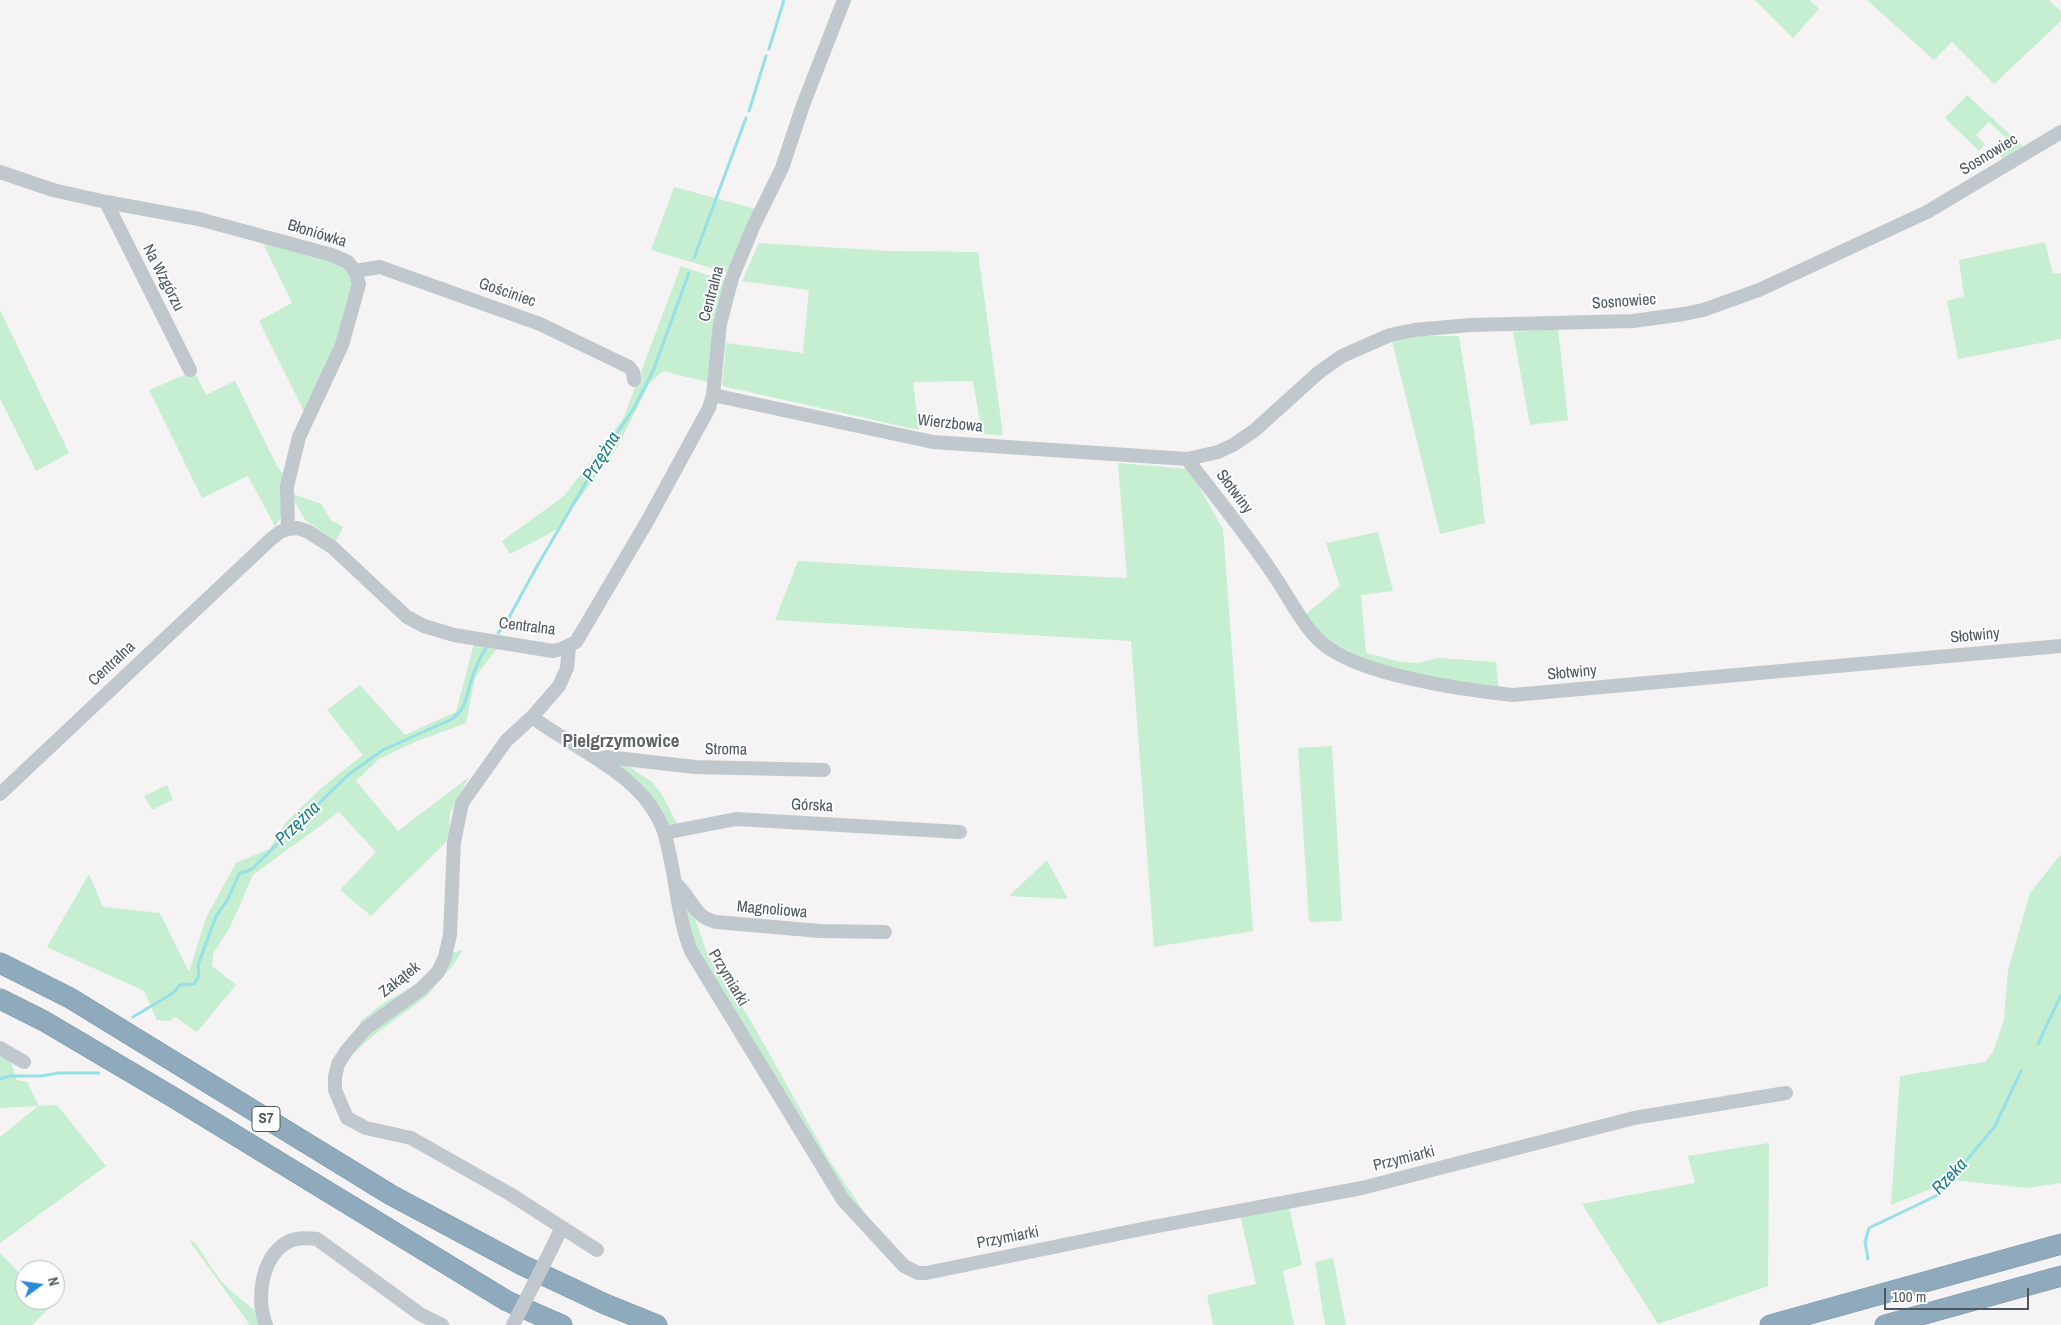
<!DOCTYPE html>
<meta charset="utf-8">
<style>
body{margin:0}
#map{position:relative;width:2061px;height:1325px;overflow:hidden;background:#f5f3f3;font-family:"Archivo Narrow",sans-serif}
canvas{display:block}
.north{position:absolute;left:15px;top:1260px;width:50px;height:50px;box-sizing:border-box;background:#fff;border:1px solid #b7bcbf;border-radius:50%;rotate:76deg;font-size:14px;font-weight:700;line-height:20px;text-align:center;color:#4c585f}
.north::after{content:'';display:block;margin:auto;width:18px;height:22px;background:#298ad9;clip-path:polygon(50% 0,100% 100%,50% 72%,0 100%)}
.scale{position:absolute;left:1884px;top:1288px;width:145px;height:22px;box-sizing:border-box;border:2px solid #4c585f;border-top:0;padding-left:6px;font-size:15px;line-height:18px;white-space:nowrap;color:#4c585f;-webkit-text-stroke:4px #fff;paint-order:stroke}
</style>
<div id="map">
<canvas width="2061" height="1325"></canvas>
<div class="north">N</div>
<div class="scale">100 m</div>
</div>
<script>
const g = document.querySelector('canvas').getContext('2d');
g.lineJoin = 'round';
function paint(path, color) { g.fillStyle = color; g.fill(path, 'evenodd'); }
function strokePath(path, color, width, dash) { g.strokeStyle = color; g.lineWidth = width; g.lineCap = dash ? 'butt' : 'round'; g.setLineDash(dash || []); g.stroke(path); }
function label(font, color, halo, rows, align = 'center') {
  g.font = font + ' "Archivo Narrow",sans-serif'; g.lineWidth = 4; g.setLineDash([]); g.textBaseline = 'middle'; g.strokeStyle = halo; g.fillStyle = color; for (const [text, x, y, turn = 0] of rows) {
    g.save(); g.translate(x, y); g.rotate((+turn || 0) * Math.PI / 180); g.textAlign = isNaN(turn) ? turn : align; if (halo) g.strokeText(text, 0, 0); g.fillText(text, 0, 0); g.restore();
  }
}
const green = new Path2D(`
 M1755,0H1810L1819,9L1793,38Z
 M1867,0H2049L2061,11V21L1994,84L1952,42L1934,60Z
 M1967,95L2025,148L2005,160L1997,153L2009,141L1989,122L1976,135L1985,144L1979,151L1945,118Z
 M674,187L756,209L728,273L651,250Z
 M2045,242L2053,274L2061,273V339L1958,359L1947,301L1964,296L1959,260Z
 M263,243L342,263L355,281L341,337L305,413L259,321L292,303Z
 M759,243L888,251L978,252L1003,435L982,434L973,381L913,382L919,430L722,386L726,343L803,353L809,290L742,281Z
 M681,266L726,281L707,382L663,371L649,384L617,448L556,530L510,554L502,541L564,496L623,419Z
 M0,310L69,453L36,471L0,399Z
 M1558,328L1568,420L1530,425L1513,332Z
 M1418,336H1459L1474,431L1485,523L1440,534L1392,341Z
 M194,371L206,395L235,381L277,466L286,478L281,517L275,526L248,476L202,498L149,390Z
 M1118,463L1189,469L1223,529L1253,931L1154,947L1131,641L775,620L798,561L968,571L1127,578Z
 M290,493L321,504L331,520L343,527L336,541L305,520Z
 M1378,532L1393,591L1361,595L1366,653L1401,662L1418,663L1438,658L1496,662L1499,691L1400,672L1366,659L1328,641L1306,614L1340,586L1326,543Z
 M474,644L497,649L475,677L466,723L415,742L379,759L356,781L398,831L469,777L450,813L449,839L371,916L340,890L376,852L339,812L253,875L230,927L213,954L212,966L236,985L197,1032L175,1017L170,1021L157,1020L144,991L47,947L89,874L103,907L160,913L189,972L206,918L236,863L269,849L286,822L320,789L363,755L327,710L360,685L405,735L456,712Z
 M1332,746L1342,921L1309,922L1298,748Z
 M620,761L652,782L661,793L678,825L668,826L608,762Z
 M167,785L173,800L152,810L144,796Z
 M2061,854V1183L2026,1188L1953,1180L1891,1205L1900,1076L1985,1062L1993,1052L2004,1020L2008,970L2030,893Z
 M1047,860L1068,899L1009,896Z
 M679,889L694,916L707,953L748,1016L828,1158L876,1230L843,1193L695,950Z
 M449,910L436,972L364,1028L360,1022L382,1004L418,983L437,962Z
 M463,950L453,965L426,997L374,1035L347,1059L356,1041L451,953Z
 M0,1052L9,1056L17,1080L27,1082L39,1106L57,1105L106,1166L0,1243V1137L38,1106L0,1108Z
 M1769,1143L1768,1286L1658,1324L1582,1204L1695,1183L1688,1156Z
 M1289,1207L1302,1265L1283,1271L1294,1325H1213L1207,1295L1256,1284L1240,1215Z
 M189,1240L194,1242C206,1256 213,1273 226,1286C241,1301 257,1310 270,1325H250Z
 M0,1253L25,1279V1300H46L51,1306L32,1325H0Z
 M1333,1258L1346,1325H1325L1315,1262Z`);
const stream = new Path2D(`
 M769,49L784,0
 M749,111L766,56
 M694,258L746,118
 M498,633L507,621L536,568L602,455L634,408L653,371L689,273
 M133,1017L173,993L180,985L194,984L199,976L198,965L216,916L227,901L239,874L252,869L262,859L348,775L383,750L452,719C466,709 466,697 471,681C474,670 480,658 486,648
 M2038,1044L2061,995
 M0,1079L9,1076H41L59,1073H99
 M1868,1259L1865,1242L1869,1228L1938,1195L1995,1126L2021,1071`);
const minor = new Path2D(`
 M0,172L53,190L106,202L199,219L332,255L348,262L355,271L359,284L342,345L299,437L287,486L288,529
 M106,202L190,370
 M355,271L380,267L540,324L629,367L633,372L634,380
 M713,395L933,442L1187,459L1218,452L1233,445L1255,430L1318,373L1342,356L1390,335L1414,330L1471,325L1633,321L1684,314L1703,310L1759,290L1927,212L2061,132
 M1187,459C1215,496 1245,532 1271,571C1286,592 1302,625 1321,642C1357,675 1464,690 1513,695L2061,646
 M569,646L567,668L559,686L532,717L506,741L462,803L454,842L450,935L445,957L438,972L421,989L366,1028L347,1050L338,1064L335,1077V1090L347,1118L366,1128L411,1138L510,1194L597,1250
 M532,717C577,751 645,775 664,832C676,871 676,913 691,951L843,1200L904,1266L918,1273H926L1147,1228L1362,1188L1634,1118L1786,1093
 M597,759L607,757L695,767L824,770
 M0,794L271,539L280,532L288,529L297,528L307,531L332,547L407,617L424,626L454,635L553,651L561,649L576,642L648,520L709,408L713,395L720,324L732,278L753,227L782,168L803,105L844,0
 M664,833L736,819L960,832
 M675,883C692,897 693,917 716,922L820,931L885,932
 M0,1048L24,1062
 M551,1250L562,1227
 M266,1325C256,1298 261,1259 286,1243C295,1237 308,1238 317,1239L420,1314L442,1325`);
const highway = new Path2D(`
 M0,963L70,998L391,1195L522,1265L605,1304L657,1325
 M0,999L44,1021L171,1096L507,1301L562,1325
 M1770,1325L2061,1244
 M1885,1325L2061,1276`);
const minorBridge = new Path2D(`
 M513,1325L551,1250`);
const shields = [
 [266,1119,28]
];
const shieldNames = [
 ["S7",266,1119]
];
const streetNames = [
 ["Sosnowiec",1989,155,-31],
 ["Błoniówka",317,234,17],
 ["Na Wzgórzu",163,278,63],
 ["Gościniec",507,293,19],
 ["Centralna",712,294,-75],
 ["Sosnowiec",1624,302,-4],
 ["Wierzbowa",950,424,6],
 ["Słotwiny",1234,492,53],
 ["Centralna",527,627,7],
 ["Słotwiny",1975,636,-5],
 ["Centralna",112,664,-43],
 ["Słotwiny",1572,673,-5],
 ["Stroma",726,750,1],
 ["Górska",812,806,3],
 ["Magnoliowa",772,910,5],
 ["Przymiarki",728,978,59],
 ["Zakątek",400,980,-38],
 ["Przymiarki",1404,1159,-14],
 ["Przymiarki",1008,1238,-11]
];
const waterNames = [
 ["Przężna",602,457,-58],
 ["Przężna",298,824,-44],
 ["Rzeka",1950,1177,-47]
];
const quarterNames = [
 ["Pielgrzymowice",621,742]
];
paint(green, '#c6eed1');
strokePath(stream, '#96e0e7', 3);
strokePath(highway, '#7a96a9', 21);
strokePath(minor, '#c0c8ce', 14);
strokePath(highway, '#8faabd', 20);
strokePath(minorBridge, '#c0c8ce', 14);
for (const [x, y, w] of shields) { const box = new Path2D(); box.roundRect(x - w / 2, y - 12.5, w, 25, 4); g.fillStyle = '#fff'; g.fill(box); strokePath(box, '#4c585f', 1); }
label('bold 15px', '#4c585f', null, shieldNames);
label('16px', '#4c585f', '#fff', streetNames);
label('italic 18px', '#167e89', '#fff', waterNames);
label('bold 19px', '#5f6467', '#fff', quarterNames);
</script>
